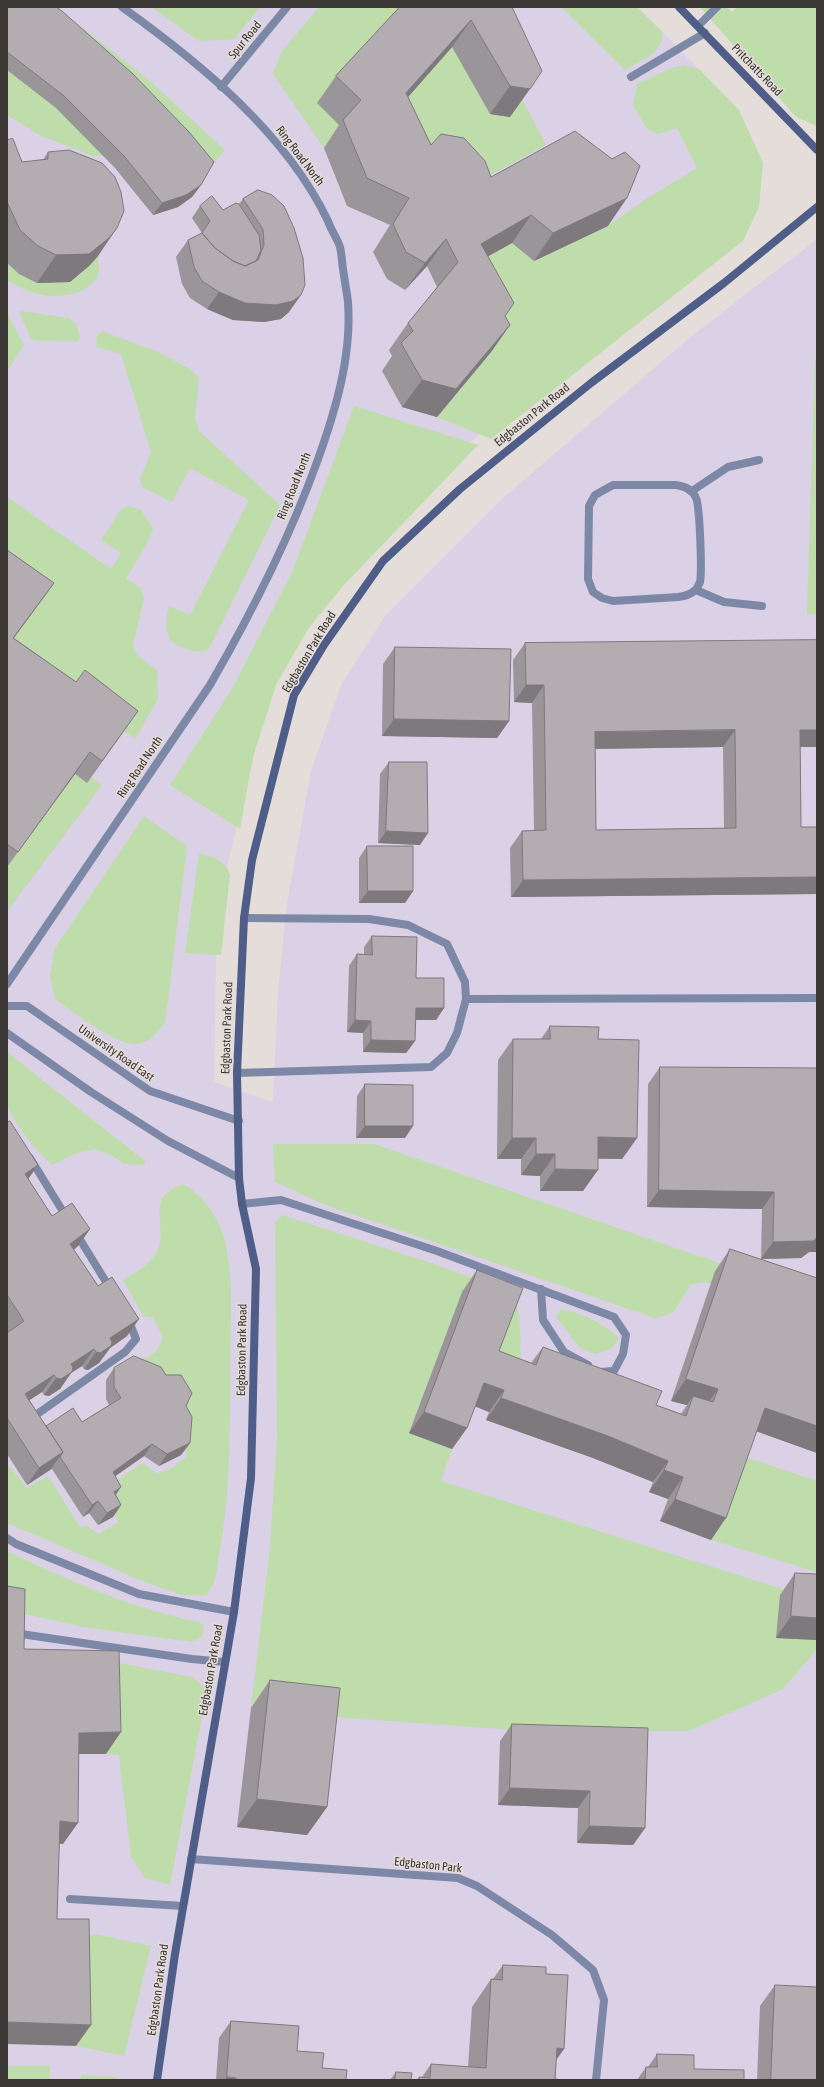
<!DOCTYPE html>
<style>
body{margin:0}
#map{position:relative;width:824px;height:2087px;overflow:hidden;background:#e5ddda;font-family:"Asap Condensed",sans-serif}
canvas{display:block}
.frame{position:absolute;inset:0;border:8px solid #3a3735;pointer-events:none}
</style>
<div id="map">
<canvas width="824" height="2087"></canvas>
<div class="frame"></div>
</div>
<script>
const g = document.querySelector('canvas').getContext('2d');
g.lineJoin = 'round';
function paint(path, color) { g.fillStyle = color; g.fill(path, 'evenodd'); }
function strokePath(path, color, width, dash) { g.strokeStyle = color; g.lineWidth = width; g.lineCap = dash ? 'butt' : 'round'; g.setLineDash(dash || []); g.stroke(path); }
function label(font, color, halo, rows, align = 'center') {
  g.font = font + ' "Asap Condensed",sans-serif'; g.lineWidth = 3; g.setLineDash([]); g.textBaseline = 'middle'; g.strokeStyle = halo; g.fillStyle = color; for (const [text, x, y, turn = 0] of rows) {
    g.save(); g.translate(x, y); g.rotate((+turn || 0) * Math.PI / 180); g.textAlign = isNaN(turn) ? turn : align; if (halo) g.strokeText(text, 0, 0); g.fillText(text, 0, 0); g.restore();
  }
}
const education = new Path2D(`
 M7,7H638L739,110L715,169L530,387L378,528L271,683L217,910L214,1082L273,1102L278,992L287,903L311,771L342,683L385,616L504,497L688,339L817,239V2080H7Z`);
const green = new Path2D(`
 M7,7L66,15L150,81L225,150L210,168L112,156H93L41,136L7,115Z
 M151,7H260L234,39L199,41Z
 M319,7H407L342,128L324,148L273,74L282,51Z
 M561,7H636L662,31V41L653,54L625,70Z
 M700,7H727L732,12L737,7H817V126L796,117Z
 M452,47L490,114L522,99L546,145L466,188L387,121Z
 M685,65L700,70L739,110L763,163L759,207L743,241L491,439L437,417L490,352L485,343L462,271L512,243L534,260L608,226L646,199L697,168L677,128L658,134L647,129L633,105L637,84L671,68Z
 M98,256C98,263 101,274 96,280C83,295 57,299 38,294C28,292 17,286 7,281V263C23,277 36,284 58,283C61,282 67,283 70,281C81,276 91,264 98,256Z
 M21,311L69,318L77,325L80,337L77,342C61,338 46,344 31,339L20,314Z
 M7,313L24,345L7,371Z
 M102,331L158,352L190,369L199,378L195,419L199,431L280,505L210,647L203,652C171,649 161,638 169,606L190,615L249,500L190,468L172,502L142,487L140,479L151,452L121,354L96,347L97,336Z
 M815,359H817V614H807Z
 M354,406L478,445L343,586L308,629L276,685L253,757L240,829L170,785L232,689L293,570Z
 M7,497L111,569L121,553L101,540L120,511L127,506L141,510L153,528L150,538L126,579L141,588L144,599L133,644L137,655L157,670L158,699L135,739L7,646Z
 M75,774L87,783L91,777L102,785L7,911V867Z
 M144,816L187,846L165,1023C158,1032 150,1041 139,1044C120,1049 71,1010 55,999L50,976L55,948Z
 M199,853C213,857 225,860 230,875L221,955L185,953Z
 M7,1052L145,1161V1165L125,1164L110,1155L95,1149L78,1153L52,1165C37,1151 11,1122 7,1102C4,1088 7,1067 7,1052Z
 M273,1144H374L725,1265L718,1284L703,1282L691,1284L673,1313L655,1318L326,1205L275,1182Z
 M183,1184C203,1195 218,1216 224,1238C235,1280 230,1323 230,1365C230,1428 231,1492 219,1555C217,1564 217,1576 213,1585C211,1589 207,1593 204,1596L182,1595L142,1581L7,1523V1463L27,1488L48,1476L80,1527L87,1526L98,1534L119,1522L108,1505L107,1486L143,1463L158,1474L172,1468L186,1457L187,1428L133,1365L156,1352L163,1338L153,1318L143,1316L123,1280C134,1273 148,1266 155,1255C173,1229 140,1199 183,1184Z
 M282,1215L428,1262L507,1290C509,1292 513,1294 514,1297C523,1311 520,1367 521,1387L462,1292L409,1433L452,1449L441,1481L817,1600V1649L783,1689L689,1731H528L321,1716L251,1708L270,1548L277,1437L275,1223Z
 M561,1309C583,1313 602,1323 619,1338L611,1349L595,1354L579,1347L556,1317Z
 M740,1455L817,1481V1572L711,1540Z
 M7,1551C68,1580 132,1609 199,1622L204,1625L202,1637L192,1642L83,1627L7,1610Z
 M104,1660L192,1677L207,1690L170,1885L145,1878L131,1857L119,1755L106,1754Z
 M96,1934L151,1946L124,2056L76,2046L74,1940Z
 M7,2066H50V2080H7Z
 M82,2075L116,2077L115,2080H80Z`);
const lane = new Path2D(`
 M698,26L717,7
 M631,77L705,33
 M221,87L287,7
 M613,485H676C685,486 692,489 696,498C700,507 702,572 700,582C699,584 697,589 695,590C691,595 685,596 678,597L613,601L602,598L593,592L588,579L589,506L595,495Z
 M692,491L728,467L759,460
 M696,590L724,602L762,606
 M7,984L210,685C251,614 289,540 317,462C335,412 352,357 348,302C347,293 345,284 344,275C342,266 342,255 340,247C337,238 331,230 328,221C286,133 200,63 122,7
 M466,999L817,998
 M7,1006H27L150,1091L239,1121
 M7,1033L91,1092L168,1141L239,1178
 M237,1073L431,1067L447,1053L457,1033L466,999L465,982L447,944L408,925L369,919L244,918
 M30,1158L67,1218
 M242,1204L281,1200L437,1251L614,1317L626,1335L623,1354L614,1371L600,1372
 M76,1233L111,1290
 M541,1289L543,1320L564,1352L588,1365
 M33,1417L125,1352L136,1339L129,1321
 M7,1538L16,1544L139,1594L234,1612
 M14,1633L192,1659L225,1662
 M191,1859L458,1878L477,1886L552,1935L593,1970L604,2000L596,2080
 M70,1899L183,1906`);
const secondary = new Path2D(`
 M679,7L817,150
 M157,2080L175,1954L234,1612L251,1478L256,1269L242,1204L239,1178L237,1073L244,918L252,860L294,695L324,645L383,561L460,489L591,383L724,283L817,207`);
const wall = new Path2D(`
 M7,7L201,185L192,197L178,207L153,215L115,168L56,108L7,70Z
 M400,7H512L510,117L490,114L452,47L408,97L431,145L491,177L608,226L534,261L512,243L488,256L505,316L510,325L491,352L437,417L402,407L382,371L392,356L389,350L408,323L437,287L427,266L405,290L387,279L373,252L390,225L347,206L324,148L339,125L317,103L336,76Z
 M7,140L22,162L43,160L48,152L98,256L89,266L70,282L37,283L19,274L7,263Z
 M258,190L289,312L281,319L264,322L233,320L207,309L190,298L182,284L176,257L188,240L201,234L202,233L192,218L200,206L223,210L239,204L243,199Z
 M7,550L54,583L14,638L76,682L138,711L87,783L75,774L7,867Z
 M817,640V747H800L801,827H817V894L511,897L510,848L522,831L534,830L532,703L514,702L513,660L525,643ZM723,747L724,828L596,830L595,749Z
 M395,647L509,721L497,738L382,736L383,664Z
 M389,762L420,845L378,843L380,774Z
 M367,846L413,891L405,903H359V858Z
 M372,936L416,978L444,1008L436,1020H415V1041L406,1053L363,1052V1033L347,1032L349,966L357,954H364V947Z
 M550,1026L598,1039L637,1138L622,1159H598L583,1191H540V1176L521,1175V1159H497L498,1060L513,1039H541Z
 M660,1067L817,1068V1252H809L801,1258L761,1259L762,1209L647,1207L648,1084Z
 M365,1084L405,1138H356L357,1096Z
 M7,1123L38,1165L28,1179L52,1216L90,1229L78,1246L74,1250L98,1286L139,1319L127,1336L110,1348L99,1363L88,1370L84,1369L82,1366L71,1373L60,1389L49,1396L44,1395L42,1392L29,1400L46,1426L82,1422L109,1405L106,1399V1380L114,1368L166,1375L186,1406L190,1443L181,1455L159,1466L144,1456L115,1476L116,1495L121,1505L113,1517L98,1525L89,1513L83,1517L52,1469L27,1485L7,1454V1333L8,1332L7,1330Z
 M730,1249L817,1278V1453L756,1431L711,1540L660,1521L668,1499L649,1492L653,1482L593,1458L486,1420L489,1412L475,1406L467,1428L452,1449L409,1433L462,1292L477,1270L499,1351L531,1363L543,1347L656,1405L681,1414L687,1405L671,1401L715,1271Z
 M795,1573L817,1640L776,1638L780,1595Z
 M270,1680L327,1807L307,1835L237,1827L251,1708Z
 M512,1724L645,1828L633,1845L577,1843L578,1808L498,1805L500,1741Z
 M503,1965L546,1974L564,2049L556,2059L555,2079L562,2080H417L419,2077H422L431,2064L468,2067L472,2007L491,1979H493Z
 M775,1985L817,2080H757L760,2006Z
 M231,2021L297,2051L322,2068L346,2080H216L219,2038Z
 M657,2054L694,2069L744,2080H637L646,2067H648Z
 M396,2072L411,2080H390Z`);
const shadedWall = new Path2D(`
 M471,20L452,47L387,121L406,93Z
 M510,86L530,89L510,117L490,114Z
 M201,185L192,197L178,207L153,215L162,203Z
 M627,198L608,226L534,261L553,233Z
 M531,215L512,243L462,271L481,244Z
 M117,228L98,256L89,266L70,282L37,283L56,255Z
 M446,239L427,266L405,290L425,263Z
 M219,292L301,295L289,312L281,319L264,322L233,320L207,309Z
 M510,325L491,352L437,417L402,407L422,380Z
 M54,583L39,604L7,647V646Z
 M526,685H544L532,703L514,702Z
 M138,711L123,732L87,783L102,761Z
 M394,719L509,721L497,738L382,736Z
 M735,730L723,747L583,749L595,732Z
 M800,730H817V747H788Z
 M90,752L75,774L7,867L18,852Z
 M386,831L428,833L420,845L378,843Z
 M817,877V894L511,897L523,880Z
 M368,891H413L405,903H359Z
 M416,1008H444L436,1020H407Z
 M355,1020L371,1021L363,1033L347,1032Z
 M371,1040L415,1041L406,1053L363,1052Z
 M365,1126H413L405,1138H356Z
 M598,1137L637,1138L622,1159L584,1158Z
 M512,1138H536L521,1159H497Z
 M536,1154H555L540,1176L521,1175Z
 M38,1165L26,1182L25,1174Z
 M555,1169L598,1170L583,1191H540Z
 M659,1190L774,1192L762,1209L647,1207Z
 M90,1229L78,1246L58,1261L70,1244Z
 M817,1238V1252H809L801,1258L761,1259L773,1242Z
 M139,1319L127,1336L110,1348L99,1363L88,1370L84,1369L96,1352L110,1338Z
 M94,1349L82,1366L71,1373L60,1389L49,1396L44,1395L56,1378L71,1364Z
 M54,1375L42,1392L13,1411L25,1394Z
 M686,1379L718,1389L703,1410L693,1396L687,1405L671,1401Z
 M484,1383L504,1390L489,1412L469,1404Z
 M501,1398L608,1436L668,1461L653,1482L593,1458L486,1420Z
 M765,1408L817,1426V1453L750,1429Z
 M424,1412L467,1428L452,1449L409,1433Z
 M190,1443L181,1455L159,1466L167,1454Z
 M152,1444L144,1456L104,1484L113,1472Z
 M63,1452L51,1469L27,1485L39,1468Z
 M664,1470L683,1477L668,1499L649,1492Z
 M121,1487L113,1499L114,1492Z
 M675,1499L726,1518L711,1540L660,1521Z
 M98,1501L89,1513L83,1517L92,1505Z
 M121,1505L113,1517L98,1525L107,1513Z
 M791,1616L817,1618V1640L776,1638Z
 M121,1732L106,1754H64L79,1733Z
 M510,1788L590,1791L578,1808L498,1805Z
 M257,1799L327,1807L307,1835L237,1827Z
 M60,1821L78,1823L63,1844L45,1843Z
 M589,1826L645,1828L633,1845L577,1843Z
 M8,2022L91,2025L76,2046L7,2044Z
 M557,2048L564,2049L545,2076Z
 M227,2077L236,2078L235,2080H225Z`);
const building = new Path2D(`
 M7,7H56L62,11L133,74L189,132L214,162L201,185L186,195L162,203L124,156L64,96L7,52Z
 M400,7H512L542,71L530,89L510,86L471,20L406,93L431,145L441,134L464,138L485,161L491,177L575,131L612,159L625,152L640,166L627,198L553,233L531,215L481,244L514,303L505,316L510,325L456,389L422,380L401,343L413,331L408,323L458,262L446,239L425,263L406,252L393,224L409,198L367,178L343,120L361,100L336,76Z
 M13,139L22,162L48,159V152L69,150L102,163L115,177L121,192L124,211L117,228L109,238L89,254L56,255L38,246L20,230L7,202V140Z
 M258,190L272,195L284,206L294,228L303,258L305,285L301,295L293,301L276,305L245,303L219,292L202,281L194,267L188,240L202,233L215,248L233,261L245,266L258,260L264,245L263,229L243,199Z
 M212,196L223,210L236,203L239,204L259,235L261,250L256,261L245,266L233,261L215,248L202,233L210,221L200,206Z
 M7,550L54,583L13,638L76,682L85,670L138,711L102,761L90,752L18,852L7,844Z
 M817,640V730H800L801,827H817V877L523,880L522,831L546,830L544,685H526L525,643ZM735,730L736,828L596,830L595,732Z
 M395,647L511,649L509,721L394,719Z
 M389,762H427L428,833L386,831Z
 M367,846H413V891H368Z
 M372,936L417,937L416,978H444V1008H416L415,1041L371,1040V1021L355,1020L357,954L372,955Z
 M550,1026L599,1027L598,1039L639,1040L637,1138L598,1137V1170L555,1169V1154H536V1138H512L513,1039H550Z
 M660,1067L817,1068V1238L813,1241L773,1242L774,1192L659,1190Z
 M365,1084L413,1085V1126H365Z
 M10,1121L38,1165L25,1174L52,1216L72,1203L90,1229L70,1244L98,1286L112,1277L139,1319L110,1338L112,1342L111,1346L100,1353L96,1352L94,1349L71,1364L73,1367L72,1372L61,1379L56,1378L54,1375L25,1394L63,1452L39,1468L7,1418V1333L24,1321L7,1295V1123Z
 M730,1249L817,1278V1426L765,1408L726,1518L675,1499L683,1477L664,1470L668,1461L608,1436L501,1398L504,1390L484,1383L467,1428L424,1412L477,1270L523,1288L499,1351L536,1365L543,1347L662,1391L656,1405L686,1416L693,1396L713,1402L718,1389L686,1379Z
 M134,1356L161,1367L166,1375H181L192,1393L186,1406L192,1417L190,1443L167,1454L152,1444L113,1472L121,1487L114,1492L121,1505L107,1513L98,1501L92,1505L60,1457L63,1452L46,1426L73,1408L82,1422L121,1398L114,1387V1368Z
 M795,1573L817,1574V1618L791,1616Z
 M7,1586L25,1589L24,1649L119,1651L121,1732L79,1733L78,1823L60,1821L57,1919H89L91,2025L8,2022L7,2066Z
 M270,1680L340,1688L327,1807L257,1799Z
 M512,1724L648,1728L645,1828L589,1826L590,1791L510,1788Z
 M503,1965L546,1967V1974L568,1975L564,2049L557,2048L555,2079L562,2080H419V2077L430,2078L431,2064L486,2068L491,1979L502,1980Z
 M775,1985L817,1987V2080H771Z
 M231,2021L299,2026L297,2051L324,2053L322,2068L347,2070L346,2080H236V2078L227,2077Z
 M657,2054L694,2055V2069L744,2070V2080H645L646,2067H657Z
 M396,2072L412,2073L411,2080H395Z`);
const streetNames = [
 ["Spur Road",245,40,-51],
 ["Pritchatts Road",757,70,46],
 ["Ring Road North",300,156,53],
 ["Edgbaston Park Road",532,415,-39],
 ["Ring Road North",294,486,-68],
 ["Edgbaston Park Road",309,652,-59],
 ["Ring Road North",140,767,-56],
 ["Edgbaston Park Road",227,1028,-88],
 ["University Road East",116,1053,35],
 ["Edgbaston Park Road",242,1350,-89],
 ["Edgbaston Park Road",211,1670,-80],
 ["Edgbaston Park",428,1865,6],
 ["Edgbaston Park Road",158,1990,-82]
];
paint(education, '#dad1e6');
paint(green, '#beddab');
strokePath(lane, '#7d88a6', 8);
strokePath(secondary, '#4f5e89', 8);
paint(wall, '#9a9599');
paint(shadedWall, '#7d797d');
paint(building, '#b3adb2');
strokePath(building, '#7d797d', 1);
label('12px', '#3a3735', '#e5ddda', streetNames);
</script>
